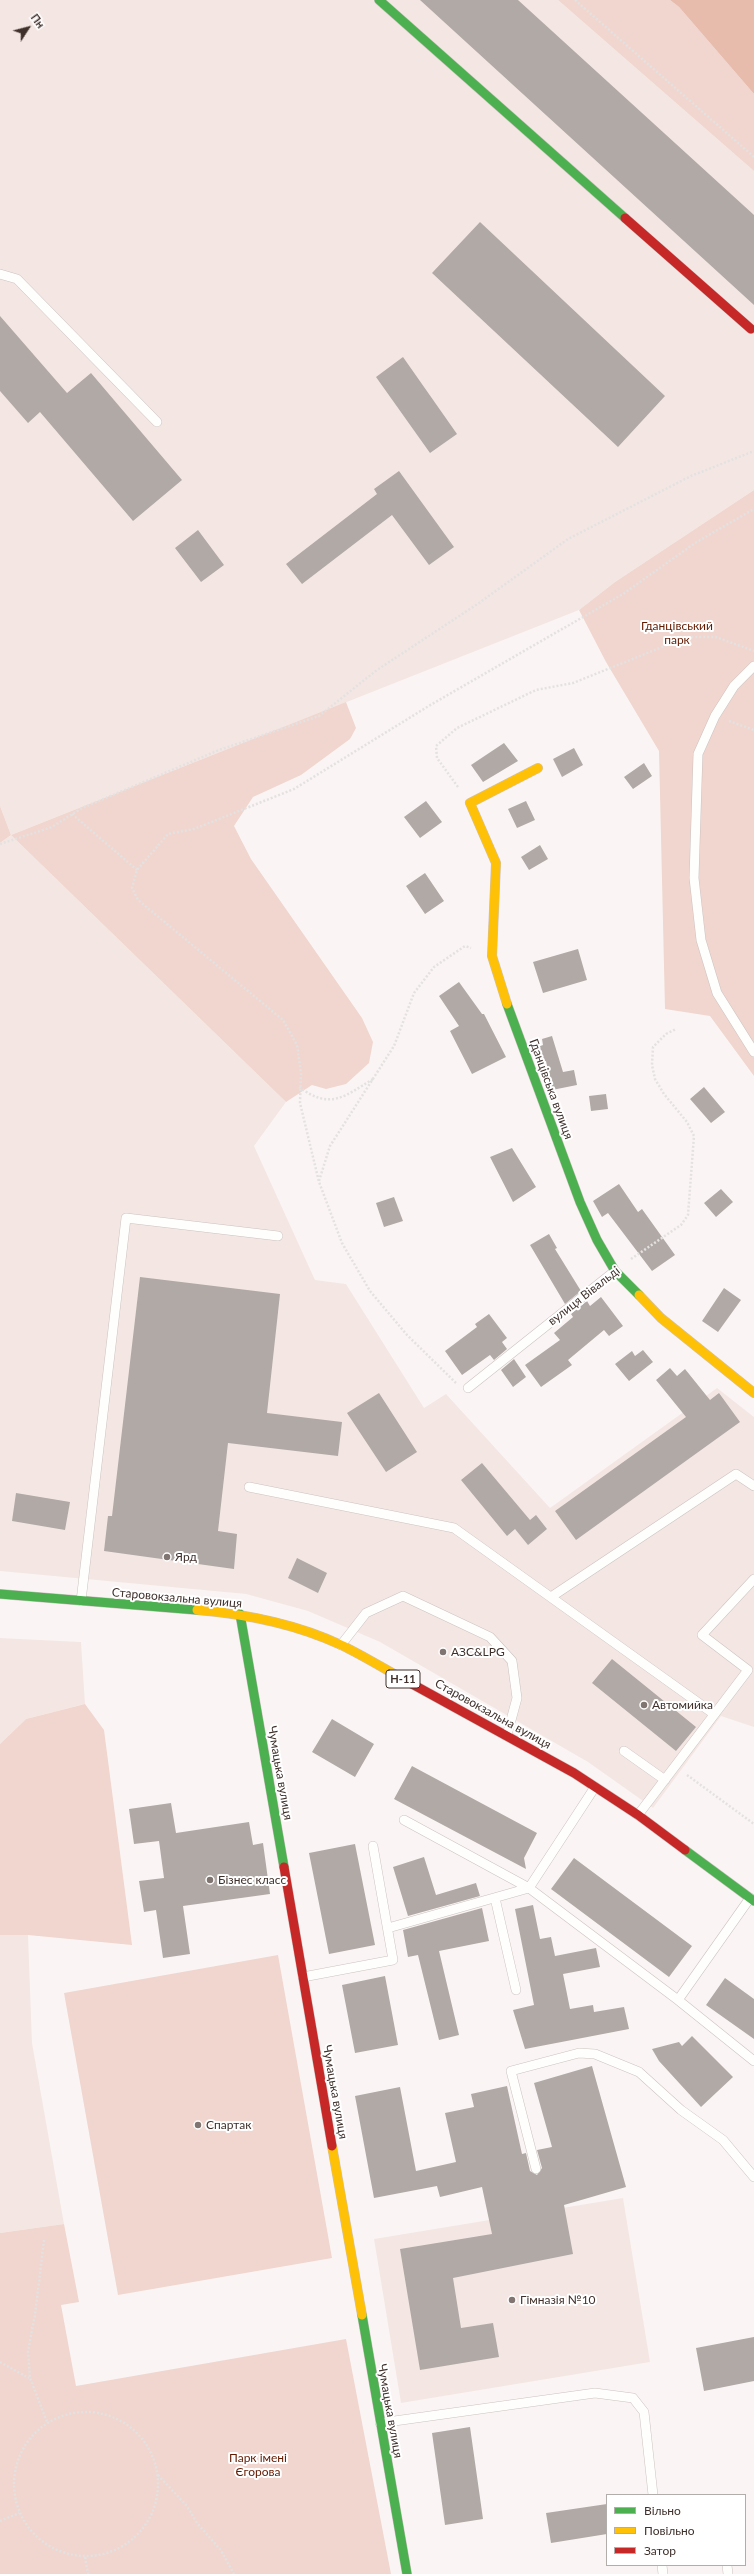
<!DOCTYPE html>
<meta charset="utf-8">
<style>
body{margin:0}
#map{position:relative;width:754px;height:2574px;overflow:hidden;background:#faf5f4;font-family:Lato,sans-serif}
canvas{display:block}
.legend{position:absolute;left:606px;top:2494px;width:140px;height:72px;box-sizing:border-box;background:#fff;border:1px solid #b2acaa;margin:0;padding:5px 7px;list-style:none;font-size:12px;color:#3f302b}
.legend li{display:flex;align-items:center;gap:8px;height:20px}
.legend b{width:20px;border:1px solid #b2acaa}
.north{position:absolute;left:8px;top:8px;width:40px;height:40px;-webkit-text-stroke:3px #fff;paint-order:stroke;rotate:54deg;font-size:11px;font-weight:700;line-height:16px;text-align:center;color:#3f302b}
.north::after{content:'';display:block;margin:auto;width:14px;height:18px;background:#3f302b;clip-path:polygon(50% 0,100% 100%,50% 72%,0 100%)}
</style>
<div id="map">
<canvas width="754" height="2574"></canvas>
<ul class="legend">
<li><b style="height:5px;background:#4caf50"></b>Вільно</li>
<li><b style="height:5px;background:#ffc107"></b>Повільно</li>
<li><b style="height:5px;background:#c62828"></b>Затор</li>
</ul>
<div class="north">Пн</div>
</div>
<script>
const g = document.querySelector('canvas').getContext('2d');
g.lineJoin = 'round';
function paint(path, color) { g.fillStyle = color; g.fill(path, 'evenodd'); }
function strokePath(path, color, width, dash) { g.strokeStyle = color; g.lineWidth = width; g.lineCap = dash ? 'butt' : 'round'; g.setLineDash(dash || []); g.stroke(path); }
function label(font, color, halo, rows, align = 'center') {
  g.font = font + ' Lato,sans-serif'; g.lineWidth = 4; g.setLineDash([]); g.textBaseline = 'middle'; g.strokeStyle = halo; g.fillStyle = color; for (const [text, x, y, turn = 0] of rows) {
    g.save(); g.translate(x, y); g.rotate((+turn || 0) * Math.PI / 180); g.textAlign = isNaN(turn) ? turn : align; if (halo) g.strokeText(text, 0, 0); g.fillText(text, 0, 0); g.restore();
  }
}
const built = new Path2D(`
 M0,0H558L754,171V490L615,582L579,610L11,835L286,1102L254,1146L315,1280L346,1284L424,1408L446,1394L550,1508L717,1388L754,1417V1727L721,1716L653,1808L588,1762L380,1642L308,1611L246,1594L0,1571V843L11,835L0,806Z
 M0,1638L81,1642L85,1704L26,1719L0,1744Z
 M0,1935H28L32,2043L64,2224L0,2233Z
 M623,2198L650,2362L401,2403L374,2239Z`);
const green = new Path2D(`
 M558,0H670L679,7L754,94V171Z
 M754,490V1076L710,1016L665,1009L659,751L606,662L579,610L615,582Z
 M346,702L356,728L350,739L301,775L253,797L234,826L251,859L362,1018L373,1042L369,1063L346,1084L326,1089L312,1085L286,1102L11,835L0,843V806L11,835Z
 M85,1704L104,1730L132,1945L28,1935H0V1744L26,1719Z
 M278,1955L332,2258L118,2295L64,1993Z
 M64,2224L79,2302L61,2305L76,2386L346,2339L391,2574H0V2233Z`);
const water = new Path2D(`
 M670,0H754V94L679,7Z`);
const building = new Path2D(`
 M420,0H518L754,215V305Z
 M480,222L665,396L618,447L432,273Z
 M0,316L67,393L91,373L182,480L133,521L40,412L28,423L0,391Z
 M403,357L457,434L430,453L376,377Z
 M399,471L454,547L429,565L392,515L302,584L286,564L377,494L374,489Z
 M198,530L224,565L201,582L175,548Z
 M504,743L518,761L483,782L471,765Z
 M574,748L583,765L562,777L553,759Z
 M644,763L652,776L633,789L624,777Z
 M426,801L442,822L420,838L404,817Z
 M526,801L535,820L517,828L508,809Z
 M540,845L548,859L529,870L521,857Z
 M425,873L444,901L425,914L406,886Z
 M578,949L587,980L543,993L533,962Z
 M459,982L482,1014H484L506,1057L472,1074L450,1031L459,1026L439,996Z
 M552,1036L563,1072L574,1070L577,1085L552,1090L546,1061L542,1062L538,1047L543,1045L542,1039Z
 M704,1087L725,1112L711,1123L690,1099Z
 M606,1094L608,1109L591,1111L589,1096Z
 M512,1148L536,1187L513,1202L490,1157Z
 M619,1184L638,1212L642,1209L675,1255L652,1271L608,1213L602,1217L593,1201Z
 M721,1189L733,1202L716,1217L704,1203Z
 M394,1197L403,1221L384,1227L376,1203Z
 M549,1234L557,1248L555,1249L581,1291L565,1304L530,1245Z
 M140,1277L280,1294L267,1413L342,1422L338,1456L228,1443L218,1531L237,1534L234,1569L104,1551L108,1516H112Z
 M724,1288L741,1300L718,1332L702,1321Z
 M601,1297L623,1326L609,1336L604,1330L568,1360L572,1365L541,1387L525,1365L560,1340L554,1333L573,1317L571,1314L587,1301L590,1306Z
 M489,1314L507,1338L502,1342L507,1349L494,1360L490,1355L462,1375L445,1351L477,1327L475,1324Z
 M643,1350L653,1362L629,1381L615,1364L632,1351L635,1356Z
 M514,1359L526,1377L513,1387L501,1370Z
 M670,1368L677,1376L685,1369L710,1400L719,1393L740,1422L576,1540L555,1511L686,1417L656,1380Z
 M379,1393L417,1452L386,1472L347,1413Z
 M482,1463L530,1520L536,1515L547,1529L528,1545L515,1529L507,1536L461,1480Z
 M16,1493L70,1502L65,1530L12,1521Z
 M297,1558L327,1573L318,1593L288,1578Z
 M612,1659L696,1727L676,1751L592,1683Z
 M332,1719L374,1744L355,1777L312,1752Z
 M412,1766L537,1833L524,1858L526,1869L394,1799Z
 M171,1803L176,1833L249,1822L253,1845L263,1843L270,1894L183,1906L190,1954L163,1958L156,1910L144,1912L139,1881L164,1878L159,1841L134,1844L129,1809Z
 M355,1844L375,1945L329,1954L309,1853Z
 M424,1857L436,1895L476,1883L480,1896L408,1916L393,1867Z
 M574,1858L692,1946L669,1977L551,1889Z
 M533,1905L540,1939L551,1937L555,1956L596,1948L600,1967L563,1974L570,2009L593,2005L594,2012L624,2007L629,2029L525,2049L513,2010L534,2005L515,1909Z
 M482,1908L489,1941L439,1951L459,2035L439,2040L418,1955L408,1957L403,1930Z
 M385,1976L398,2045L355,2053L342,1985Z
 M725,1978L754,1999V2039L706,2005Z
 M692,2036L733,2077L701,2107L659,2061L652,2049L679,2042L682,2046Z
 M592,2066L626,2187L564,2205L573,2254L453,2278L461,2328L493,2323L499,2357L420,2370L400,2249L492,2234L482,2187L440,2197L437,2186L374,2198L355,2096L400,2087L416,2171L456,2162L445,2113L474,2107L471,2094L507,2086L522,2154L526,2153L530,2171L537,2175L542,2168L537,2150L552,2147L534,2083Z
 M754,2337V2381L704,2391L696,2348Z
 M470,2427L483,2519L445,2525L432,2433Z
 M607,2504V2534L551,2543L546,2513Z`);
const path = new Path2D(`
 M575,0L754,157
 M729,721L754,730
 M458,787L437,758L436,746L457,728L536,690L573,683L687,637H716L754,651
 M72,814L137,870
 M0,844L52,827L82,808L219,750L319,716L377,670L479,603L568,539L691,476L754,451
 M299,1087C330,1110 344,1097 373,1079
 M319,1181L330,1146L394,1046L414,993L434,967L465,946L471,948
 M631,1259L681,1225L688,1215L694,1136L687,1122L664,1094L655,1079L652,1065L653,1047L666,1034L676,1029
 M456,1383L407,1335L370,1291L342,1243L319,1182L300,1103L301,1073L297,1045L283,1020L138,900L132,888L137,870L168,834L194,829L294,789L432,704L623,594L695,543L754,509
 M687,1775L754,1824
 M44,2240L35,2315L28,2351L30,2378L47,2422
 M0,2362L29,2378
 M14 2484a72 72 0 1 1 144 0a72 72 0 1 1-144 0Z
 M158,2475L187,2506L197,2523L220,2549L234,2574
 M0,2521L19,2513
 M85,2557L88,2574`);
const lane = new Path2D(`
 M0,274L17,279L157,422
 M754,666L734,686L715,716L698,754L694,878L701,940L717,993L754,1052
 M468,1388L615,1271
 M249,1487L454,1528L714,1714
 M551,1597L736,1474L754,1486
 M81,1601L126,1218L278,1236
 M341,1645L366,1613L403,1596L490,1637L512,1661L517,1698L507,1735
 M624,1751L665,1780
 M638,1815L748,1670L702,1635L754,1579
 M404,1820L529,1888L678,2000L754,2061
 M495,1898L516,1990
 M388,1928L529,1888L595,1787
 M303,1977L393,1960L373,1846
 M678,2000L750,1898
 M536,2169L511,2071L579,2053L595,2054L639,2072L681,2110L723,2140L754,2177
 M380,2423L595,2393L633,2398L644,2412L653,2495
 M662,2565L663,2574
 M727,2565L728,2574`);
const fast = new Path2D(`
 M379,0L625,218
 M507,1004L580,1202L597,1240L615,1271L639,1295
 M0,1594L197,1610
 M240,1614L284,1867
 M685,1850L754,1901
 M362,2315L407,2574`);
const slow = new Path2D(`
 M507,1004L492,956L496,863L470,803L538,768
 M639,1295L661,1318L754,1393
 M197,1610C246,1614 296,1624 341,1645C362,1655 383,1668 403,1679
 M332,2146L362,2315`);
const jam = new Path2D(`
 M625,218L751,329
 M403,1679L574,1773L638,1815L685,1850
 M284,1867L332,2146`);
const markers = [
 [167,1557,4,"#807571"],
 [443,1652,4,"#807571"],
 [644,1705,4,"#807571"],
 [210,1880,4,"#807571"],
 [198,2125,4,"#807571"],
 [512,2300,4,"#807571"]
];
const shields = [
 [403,1679,34]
];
const shieldNames = [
 ["Н-11",403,1679]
];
const parkNames = [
 ["Гданцівський",677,626],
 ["парк",677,640],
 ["Парк імені",258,2458],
 ["Єгорова",258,2472]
];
const streetNames = [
 ["Гданцівська вулиця",551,1089,70],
 ["вулиця Вівальді",584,1296,-38],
 ["Старовокзальна вулиця",177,1598,5],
 ["Старовокзальна вулиця",493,1714,29],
 ["Чумацька вулиця",280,1773,80],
 ["Чумацька вулиця",335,2092,80],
 ["Чумацька вулиця",390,2411,80]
];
const poiNames = [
 ["Ярд",175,1557],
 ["АЗС&LPG",451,1652],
 ["Автомийка",652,1705],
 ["Бізнес класс",218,1880],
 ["Спартак",206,2125],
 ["Гімназія №10",520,2300]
];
paint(built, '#f4e7e3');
paint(green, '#f0d6ce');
paint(water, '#e7bcad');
paint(building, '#b1a9a6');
strokePath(lane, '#ccc2c0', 10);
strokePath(fast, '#ccc2c0', 10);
strokePath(slow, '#ccc2c0', 10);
strokePath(jam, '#ccc2c0', 10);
strokePath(path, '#e4e1e1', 2.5, [2, 2]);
strokePath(lane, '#fefefd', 9);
strokePath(fast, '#4caf50', 9);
strokePath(slow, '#ffc107', 9);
strokePath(jam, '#c62828', 9);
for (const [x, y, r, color] of markers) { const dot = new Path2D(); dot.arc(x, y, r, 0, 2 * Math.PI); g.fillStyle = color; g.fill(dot); strokePath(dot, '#fff', 1.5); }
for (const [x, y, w] of shields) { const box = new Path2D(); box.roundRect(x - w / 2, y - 9, w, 18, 3); g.fillStyle = '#fff'; g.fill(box); strokePath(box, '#3f302b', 1); }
label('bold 11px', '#3f302b', null, shieldNames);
label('12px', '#611a00', '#fff', parkNames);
label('12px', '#3f302b', '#fff', streetNames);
label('12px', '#3f302b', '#fff', poiNames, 'left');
</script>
